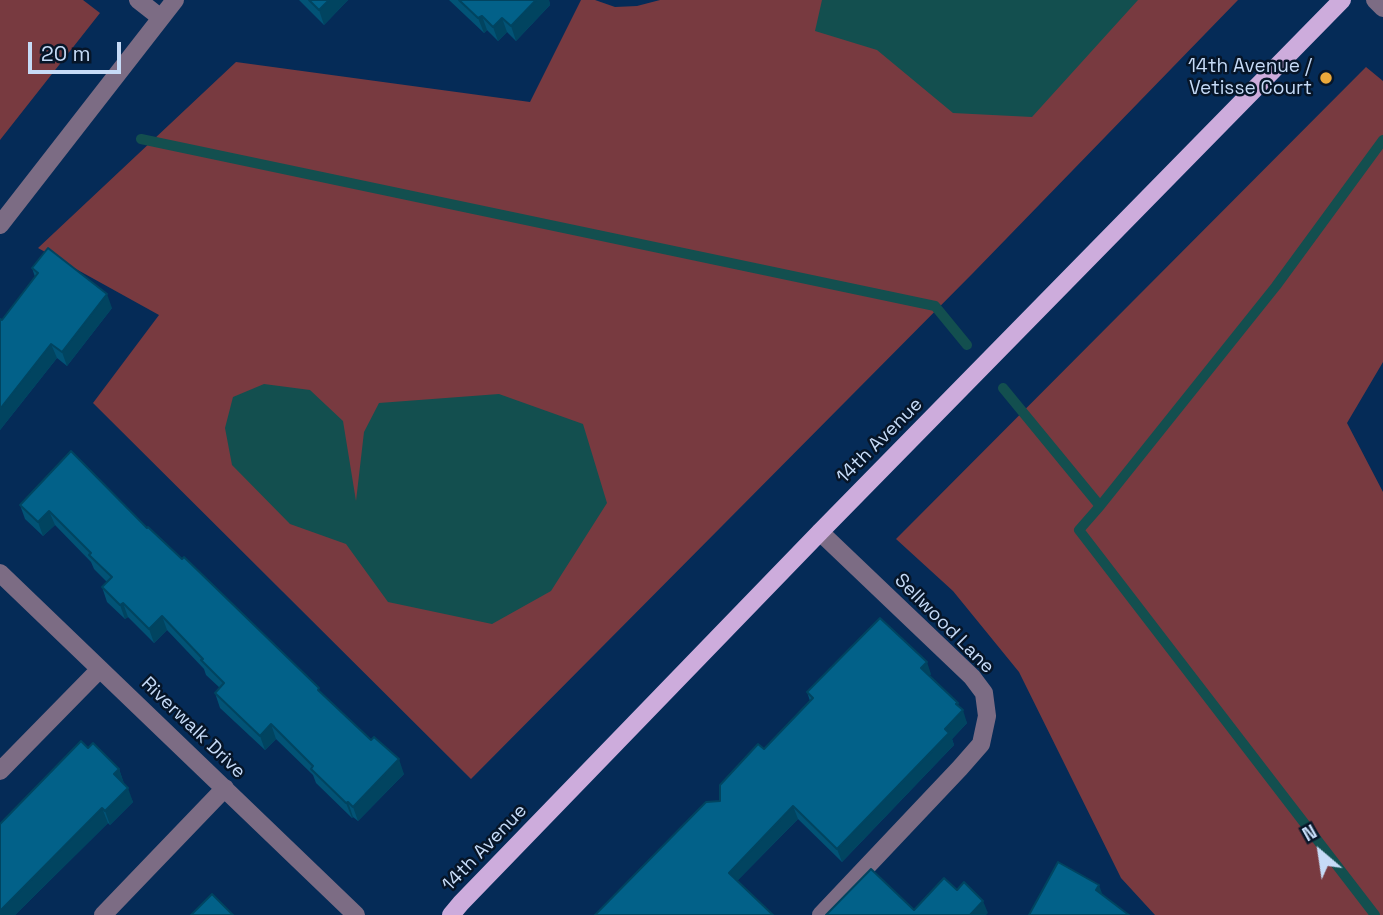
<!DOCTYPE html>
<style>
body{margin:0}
#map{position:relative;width:1383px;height:915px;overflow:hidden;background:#052b57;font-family:"Space Grotesk",sans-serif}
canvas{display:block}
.north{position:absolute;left:1285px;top:817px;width:70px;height:70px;-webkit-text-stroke:5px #061528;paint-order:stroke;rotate:331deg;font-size:19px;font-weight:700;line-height:28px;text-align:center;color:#c6dbf7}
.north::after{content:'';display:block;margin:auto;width:24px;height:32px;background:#c6dbf7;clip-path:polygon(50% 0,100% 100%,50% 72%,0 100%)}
.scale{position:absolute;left:28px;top:42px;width:93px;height:32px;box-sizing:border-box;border:4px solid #c6dbf7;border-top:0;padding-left:9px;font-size:21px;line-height:24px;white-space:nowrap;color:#c6dbf7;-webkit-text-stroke:5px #061528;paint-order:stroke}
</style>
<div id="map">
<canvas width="1383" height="915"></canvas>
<div class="north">N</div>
<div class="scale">20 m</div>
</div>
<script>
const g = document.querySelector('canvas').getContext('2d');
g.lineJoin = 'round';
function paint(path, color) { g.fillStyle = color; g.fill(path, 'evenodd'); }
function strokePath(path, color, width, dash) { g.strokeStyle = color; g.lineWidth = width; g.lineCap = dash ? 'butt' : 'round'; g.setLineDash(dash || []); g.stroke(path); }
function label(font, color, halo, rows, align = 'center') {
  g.font = font + ' "Space Grotesk",sans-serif'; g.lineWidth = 5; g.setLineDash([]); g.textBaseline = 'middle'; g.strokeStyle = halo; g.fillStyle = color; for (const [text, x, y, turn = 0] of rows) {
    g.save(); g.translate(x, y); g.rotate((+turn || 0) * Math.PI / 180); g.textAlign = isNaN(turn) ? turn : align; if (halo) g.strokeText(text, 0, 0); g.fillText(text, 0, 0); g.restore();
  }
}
const green = new Path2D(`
 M0,0H83L100,13L0,140Z
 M581,0H595L615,7L637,6L660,0H1238L973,273L471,779L93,403L159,315L38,248L236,62L530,102Z
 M1366,67L1383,81V362L1347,423L1383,492V915H1155L1121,878L1019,672L953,591L896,539Z`);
const water = new Path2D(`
 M822,0H1138L1032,117L953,113L877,50L815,31Z
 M264,384L310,390L343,421L356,501L364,432L379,403L499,394L583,424L607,503L551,591L492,624L388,602L346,544L290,524L232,465L225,428L233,397Z`);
const stream = new Path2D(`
 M141,139L935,306L967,345
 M1003,388L1100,506
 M1375,915L1079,530L1100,506L1276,286L1383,140`);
const minor = new Path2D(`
 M138,0L161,18
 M1375,0L1383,8
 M0,225L175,0
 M820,532L972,677L984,693L987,716L981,744L960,768L821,915
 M0,573L356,915
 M0,771L100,669
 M103,915L225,788`);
const major = new Path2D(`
 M451,915L461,903L820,532L1342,0`);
const wall = new Path2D(`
 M299,0H348L324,25Z
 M449,0H549L550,5L516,41L507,32L498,41L487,30L484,33Z
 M32,268L112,308L67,366L57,358L0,430V319L2,320L35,277Z
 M20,505L147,528L320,692L404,774L358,821L353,817L352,818L316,783L313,775L276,739L265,750L220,708L215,693L220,688L206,675L204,669L167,630L154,643L128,617L125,619L107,602L102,587L107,582L94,569L91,562L55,525L43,536L25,519Z
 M931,674L929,676L959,707L967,723L952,739L954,745L842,862L798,819L737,881L595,915L720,801L764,749L810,701L807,692Z
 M88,748L119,769L124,784L133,802L110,825L108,823L15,915H0Z`);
const shadedWall = new Path2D(`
 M329,0H348L324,25L319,10Z
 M536,0H549L550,5L516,41L511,26Z
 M482,16L487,30L484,33L478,18Z
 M502,18L507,32L498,41L493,27Z
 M107,294L112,308L67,366L62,352Z
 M51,344L57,358L0,430V409Z
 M49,511L55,525L43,536L38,522Z
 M123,603L128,617L125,619L120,605Z
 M162,616L167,630L154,643L149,629Z
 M927,662L931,674L925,680L921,668Z
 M958,703L961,712L963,710L967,723L952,739L954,745L842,862L837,849L945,729Z
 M271,724L276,739L265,750L260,736Z
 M399,759L404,774L358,821L353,807Z
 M119,769L124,783L119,789L114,774Z
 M128,788L133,802L110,825L105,811Z
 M348,802L353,817L352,818L346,803Z
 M793,806L798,819L733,885L729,873Z
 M102,808L108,823L15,915H0V911Z
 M1099,885L1104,899L1096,890Z
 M983,901L988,913L986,915H970Z`);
const building = new Path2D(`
 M309,0H329L319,10Z
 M459,0H536L511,26L502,18L493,27L482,16L478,18Z
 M48,248L107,294L62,352L51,344L0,409V319L2,320L38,273L32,268Z
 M71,451L147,528L148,527L182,559L184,557L319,688L318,690L371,740L374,737L399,759L353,807L348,802L346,803L311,769L313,766L271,724L260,736L215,693L224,683L201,660L203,659L162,616L149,629L123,603L120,605L102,587L112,577L89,555L91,553L49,511L38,522L20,505Z
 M880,618L927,662L921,668L958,703L956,704L963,710L945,729L949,733L837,849L793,806L729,873L773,915H595L706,802L720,801V785L758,744L764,749L813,698L807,692Z
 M81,741L88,748L93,743L119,769L114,774L128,788L105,811L102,808L0,911V824Z
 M1058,862L1099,885L1096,890L1129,915H1029Z
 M871,869L914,910L944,878L957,890L964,882L983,901L970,915H826Z
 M212,894L233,915H191Z`);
const markers = [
 [1326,78,7,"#eca93b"]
];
const poiNames = [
 ["14th Avenue /",1312,67],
 ["Vetisse Court",1312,89]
];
const streetNames = [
 ["14th Avenue",880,441,-45],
 ["Sellwood Lane",944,624,45],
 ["Riverwalk Drive",193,728,44],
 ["14th Avenue",485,848,-46]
];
paint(green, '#783a40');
paint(water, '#134f4f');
strokePath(stream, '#134f4f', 10);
strokePath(minor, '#7c6c84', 18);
strokePath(major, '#cdacdc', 18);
paint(wall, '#025376');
paint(shadedWall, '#014460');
paint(building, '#026189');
strokePath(building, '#014460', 2);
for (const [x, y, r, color] of markers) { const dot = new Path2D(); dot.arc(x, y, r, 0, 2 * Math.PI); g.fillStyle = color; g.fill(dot); strokePath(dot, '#061528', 2.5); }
label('19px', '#c6dbf7', '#061528', poiNames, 'right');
label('19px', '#c6dbf7', '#061528', streetNames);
</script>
